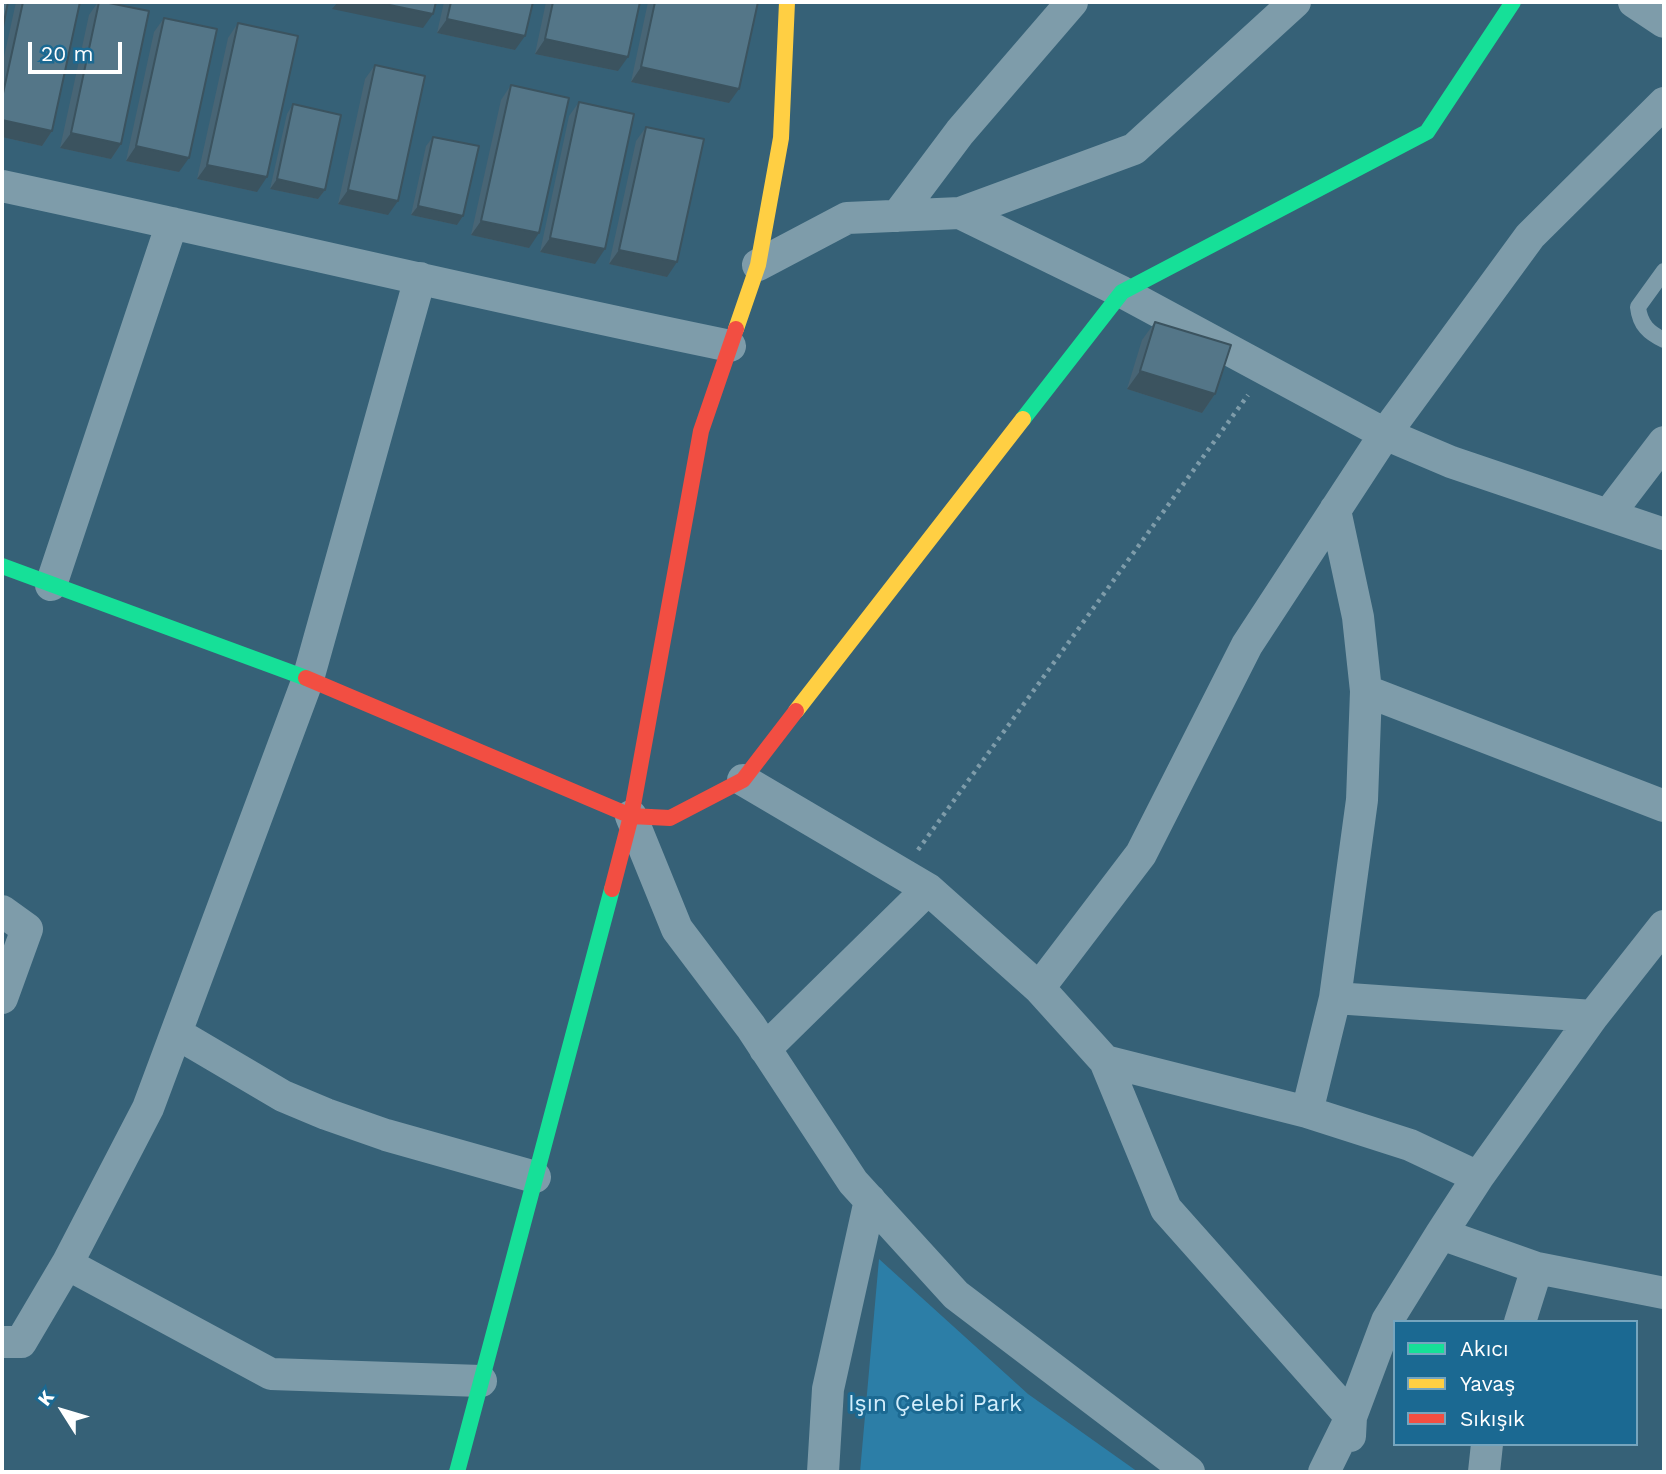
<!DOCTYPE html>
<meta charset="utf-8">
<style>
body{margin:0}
#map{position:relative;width:1666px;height:1474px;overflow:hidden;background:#366177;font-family:"Work Sans",sans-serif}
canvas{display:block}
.frame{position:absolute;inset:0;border:4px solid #fff;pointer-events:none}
.legend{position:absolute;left:1393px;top:1320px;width:245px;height:126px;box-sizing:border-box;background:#1b6992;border:2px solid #76a5be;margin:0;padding:9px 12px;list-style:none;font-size:21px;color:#fff}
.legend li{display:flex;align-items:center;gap:14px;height:35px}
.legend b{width:35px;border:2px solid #76a5be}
.north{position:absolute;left:28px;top:1376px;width:70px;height:70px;-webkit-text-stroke:5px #1b6992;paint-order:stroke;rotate:307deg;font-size:19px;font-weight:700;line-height:28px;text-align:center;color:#fff}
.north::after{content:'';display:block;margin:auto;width:24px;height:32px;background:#fff;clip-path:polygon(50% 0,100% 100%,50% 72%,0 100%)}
.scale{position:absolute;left:28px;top:42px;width:94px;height:32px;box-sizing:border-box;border:4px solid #fff;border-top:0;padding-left:9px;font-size:21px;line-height:24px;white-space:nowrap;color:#fff;-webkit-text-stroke:5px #1b6992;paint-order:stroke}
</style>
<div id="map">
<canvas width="1666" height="1474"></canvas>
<div class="frame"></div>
<ul class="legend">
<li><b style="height:9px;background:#16e098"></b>Akıcı</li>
<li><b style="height:9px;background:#ffcf43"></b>Yavaş</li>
<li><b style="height:9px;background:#f24e42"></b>Sıkışık</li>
</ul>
<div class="north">K</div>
<div class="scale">20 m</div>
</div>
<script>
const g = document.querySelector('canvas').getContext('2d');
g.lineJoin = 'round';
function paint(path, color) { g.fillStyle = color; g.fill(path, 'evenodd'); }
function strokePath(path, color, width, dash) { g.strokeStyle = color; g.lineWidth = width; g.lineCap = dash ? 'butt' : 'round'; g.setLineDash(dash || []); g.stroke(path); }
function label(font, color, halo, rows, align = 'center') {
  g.font = font + ' "Work Sans",sans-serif'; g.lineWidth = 6; g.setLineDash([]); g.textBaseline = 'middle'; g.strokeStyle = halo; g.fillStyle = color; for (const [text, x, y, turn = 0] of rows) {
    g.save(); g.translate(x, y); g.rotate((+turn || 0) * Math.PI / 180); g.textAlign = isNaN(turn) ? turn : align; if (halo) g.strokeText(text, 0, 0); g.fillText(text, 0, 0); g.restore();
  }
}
const green = new Path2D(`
 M879,1259L1028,1394L1138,1472H860Z`);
const path = new Path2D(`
 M918,850L1248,395`);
const lane = new Path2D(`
 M1664,271L1638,307C1640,325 1649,333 1664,340`);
const street = new Path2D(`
 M1634,2L1664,22
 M2,186C245,238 486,296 730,346
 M960,213L1134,149L1295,2
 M897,216L960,132L1072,2
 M758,265L847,218L960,213L1122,292L1385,434L1451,462L1664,534
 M1609,514L1664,442
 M51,585L172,223
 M1366,691L1664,806
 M743,780L928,889L1039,988L1105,1061L1307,1112L1410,1145L1478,1177
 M631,816L677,929L751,1027L853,1182L956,1295L1189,1472
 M2,911L27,929L2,998
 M1039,988L1141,854L1247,645L1385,434L1530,236L1664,103
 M1335,998L1593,1016
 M176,1033L283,1096L326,1114L386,1135L535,1177
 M765,1049L928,889
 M1105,1061L1166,1209L1351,1417L1350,1436
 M1307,1112L1335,998L1362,800L1366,691L1358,617L1335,510
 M1441,1234L1537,1268L1664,1293
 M67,1264L271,1374L481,1381
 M1520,1322L1537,1268
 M2,1342H21L67,1264L148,1108L308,679L420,278
 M823,1472L828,1389L870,1200
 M1324,1472L1351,1417L1387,1321L1441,1234L1478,1177L1593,1016L1664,926
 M1484,1472L1487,1444`);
const fast = new Path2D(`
 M1023,419L1122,292L1427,132L1513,2
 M2,566L306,678
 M457,1472L612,889`);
const slow = new Path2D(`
 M736,329L758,265L781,138L787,2
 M796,711L1023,419`);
const jam = new Path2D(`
 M306,678L631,816L670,818L743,780L796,711
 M612,889L631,816L701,431L736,329`);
const wall = new Path2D(`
 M16,2H80L52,131L42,146L2,137V66Z
 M98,2H104L121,144L111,159L60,148L89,15Z
 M444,2H533L515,50L437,33Z
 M546,2H640L618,71L535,54Z
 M648,2H758L729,103L631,82Z
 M164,18L179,172L126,161L154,32Z
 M238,23L257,192L197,179L228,38Z
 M375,65L388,215L338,204L365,79Z
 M511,85L529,248L471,235L501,100Z
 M579,102L595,264L540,252L569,116Z
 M293,104L325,190L318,199L270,189L287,114Z
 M646,127L667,277L609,264L636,141Z
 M433,137L463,216L457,225L411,215L426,146Z
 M1155,322L1215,394L1202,413L1127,389L1142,340Z`);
const shadedWall = new Path2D(`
 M338,2H375L433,14L423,28L332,9Z
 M447,19L525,36L515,50L437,33Z
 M545,39L628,57L618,71L535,54Z
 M641,67L739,89L729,103L631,82Z
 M2,120L52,131L42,146L2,137Z
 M71,133L121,144L111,159L60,148Z
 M136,146L189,158L179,172L126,161Z
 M207,165L267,177L257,192L197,179Z
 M277,179L325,190L318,199L270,189Z
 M348,190L398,201L388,215L338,204Z
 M418,206L463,216L457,225L411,215Z
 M481,221L539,233L529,248L471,235Z
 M550,238L605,249L595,264L540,252Z
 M619,250L677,262L667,277L609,264Z
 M1140,371L1215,394L1202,413L1127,389Z`);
const building = new Path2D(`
 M2,2H8L2,32Z
 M23,2H80L52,131L2,120V98Z
 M99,2H104L149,11L121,144L71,133Z
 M375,2H436L433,14Z
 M451,2H533L525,36L447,19Z
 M553,2H640L628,57L545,39Z
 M655,2H758L739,89L641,67Z
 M164,18L217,29L189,158L136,146Z
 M238,23L298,36L267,177L207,165Z
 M375,65L425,76L398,201L348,190Z
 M511,85L569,98L539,233L481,221Z
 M579,102L634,114L605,249L550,238Z
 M293,104L341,115L325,190L277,179Z
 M646,127L704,139L677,262L619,250Z
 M433,137L479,146L463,216L418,206Z
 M1155,322L1231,345L1215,394L1140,371Z`);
const parkNames = [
 ["Işın Çelebi Park",935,1404]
];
paint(green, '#2c7ea7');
strokePath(path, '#7e9caa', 4.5, [3.5, 5]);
strokePath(lane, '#7e9caa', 16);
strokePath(street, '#7e9caa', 32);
strokePath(fast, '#16e098', 16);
strokePath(slow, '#ffcf43', 16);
strokePath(jam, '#f24e42', 16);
paint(wall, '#486575');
paint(shadedWall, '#3b535f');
paint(building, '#547688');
strokePath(building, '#3b535f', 2);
label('23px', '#d2edfb', '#1b6992', parkNames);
</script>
